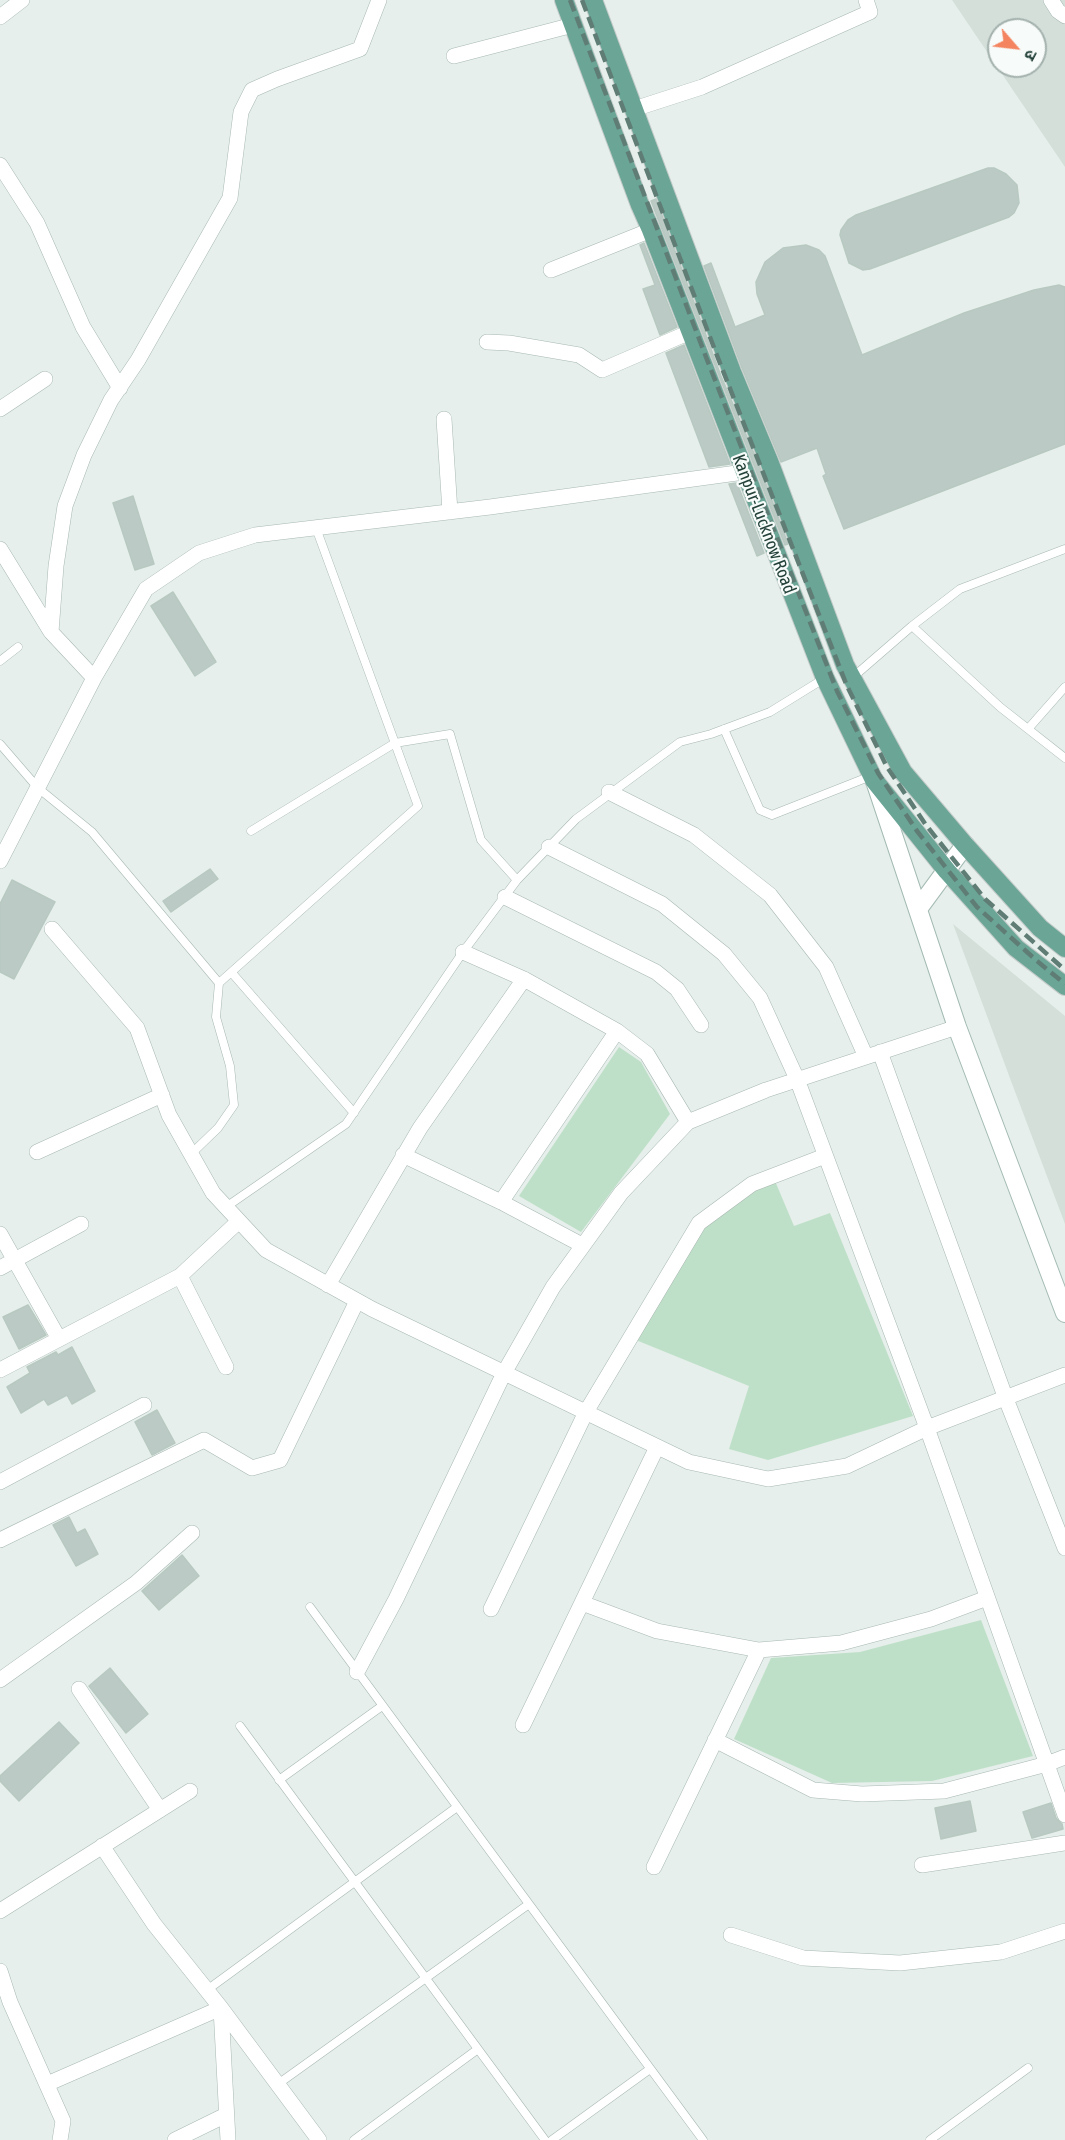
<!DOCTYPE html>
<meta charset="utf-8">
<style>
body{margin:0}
#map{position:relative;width:1065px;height:2140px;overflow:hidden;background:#e6efeb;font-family:"Asap Condensed","Noto Sans Devanagari",sans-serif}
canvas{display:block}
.north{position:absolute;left:987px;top:18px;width:60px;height:60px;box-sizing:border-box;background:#f7fbf9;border:2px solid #a3b1ad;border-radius:50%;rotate:118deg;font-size:16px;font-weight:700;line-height:24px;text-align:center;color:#24423a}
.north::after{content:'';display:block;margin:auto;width:21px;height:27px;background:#f4845f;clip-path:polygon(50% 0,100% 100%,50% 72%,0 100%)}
</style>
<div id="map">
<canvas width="1065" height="2140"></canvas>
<div class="north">उ</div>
</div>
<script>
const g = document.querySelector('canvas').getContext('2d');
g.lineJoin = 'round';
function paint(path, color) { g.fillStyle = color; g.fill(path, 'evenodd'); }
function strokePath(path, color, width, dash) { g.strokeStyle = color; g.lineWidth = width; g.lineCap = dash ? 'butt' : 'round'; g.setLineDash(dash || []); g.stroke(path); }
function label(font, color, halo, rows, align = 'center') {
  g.font = font + ' "Asap Condensed",sans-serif'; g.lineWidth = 4.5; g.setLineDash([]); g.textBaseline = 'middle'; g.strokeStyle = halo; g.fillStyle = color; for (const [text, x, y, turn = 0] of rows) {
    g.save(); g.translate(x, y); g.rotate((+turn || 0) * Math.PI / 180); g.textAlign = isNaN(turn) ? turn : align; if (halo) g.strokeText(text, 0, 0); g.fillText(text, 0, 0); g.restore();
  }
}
const built = new Path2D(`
 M952,0H1065V167L1023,105ZM999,30H1035V66H999Z
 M953,924L1065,1016V1224L1011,1081Z`);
const green = new Path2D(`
 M619,1047L641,1062L670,1114L581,1232L519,1196Z
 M775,1181L794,1226L830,1213L913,1416L768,1460L729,1449L749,1386L626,1336L721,1204Z
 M981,1620L1033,1756L932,1781L832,1783L734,1739L771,1658L860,1652Z`);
const building = new Path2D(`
 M988,168H994L1006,174L1017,185L1019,203L1014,213L1009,217L870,269L863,270L849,263L840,235L841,230L848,220L856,215Z
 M656,199L721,376L759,465L788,544L785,545L651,201Z
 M644,243L677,327L660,335L643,289L655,285L640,245Z
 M806,245L819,250L825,256L862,355L964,313L1034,290L1059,285L1065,287V444L844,529L823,476L826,474L817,448L781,462L742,368L704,266L711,263L735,327L765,315L757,294L756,282L765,262L783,248Z
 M684,345L730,464L709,467L666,353Z
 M737,483L764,553L757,556L729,484Z
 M133,496L154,564L135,570L113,503Z
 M173,592L216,662L195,676L151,606Z
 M210,869L218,879L171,912L163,901Z
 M12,880L55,902L14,979L0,972V904Z
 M28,1305L46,1335L19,1349L3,1317Z
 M72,1347L95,1391L72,1404L67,1395L48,1405L44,1399L21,1413L7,1387L30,1373L27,1367L56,1352L58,1355Z
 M157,1410L175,1443L152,1455L135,1422Z
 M69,1517L77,1533L85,1529L98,1554L76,1566L53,1525Z
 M182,1555L199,1576L159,1610L142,1591Z
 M110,1668L148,1714L126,1733L89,1686Z
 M59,1722L79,1743L19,1801L0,1781V1776Z
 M970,1801L976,1831L941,1839L935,1808Z
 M1051,1803L1056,1818L1062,1824L1063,1829L1032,1838L1023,1812Z`);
const service = new Path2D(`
 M912,626L1000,707L1065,758
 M0,661L18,647
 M852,678L912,626L960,589L1065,549
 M724,729L760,810L772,815L871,776
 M1028,729L1065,687
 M0,744L38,788L92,832L219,983L216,1017L230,1066L234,1105L218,1128L191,1154
 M251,831L395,743L450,734L481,840L517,880
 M232,973L354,1113
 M219,983L418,806L316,528
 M226,1207L346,1124L463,952L517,880L576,819L680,742L711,734L770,712L825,678
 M310,1607L703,2140
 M240,1726L545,2140
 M279,1780L382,1706
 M207,1990L457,1807
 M278,2084L529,1904
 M354,2140L478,2049
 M552,2140L650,2069
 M930,2140L1028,2068`);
const minor = new Path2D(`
 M1051,0L1058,11L1065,16
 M0,17L22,0
 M454,56L573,25
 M634,109L702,87L870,12L866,0
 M0,165L37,223L83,327L120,388
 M551,270L651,230
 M487,342L509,343L579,355L602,370L690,332
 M0,409L45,379
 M444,419L450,512
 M0,549L51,632
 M94,678L51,632L56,566L65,506L84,455L111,400L138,360L230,198L241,112L252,90L277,79L360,49L379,0
 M609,792L694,835L770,895L826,967L866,1057
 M549,847L662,904L724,954L760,998L797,1079L927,1428L1065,1815
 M0,861L94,678L146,589L199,553L255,535L490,507L744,472
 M505,897L656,972L677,989L701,1025
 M52,929L137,1028L169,1115L213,1193L266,1250L372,1309L689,1462L768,1479L847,1466L927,1428L1065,1375
 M463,952L524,979L617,1031L647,1054L688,1122
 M880,1052L1006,1399L1065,1548
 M37,1152L162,1095
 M403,1155L501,1202L582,1245
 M501,1202L617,1031
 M0,1234L59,1339
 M0,1268L81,1224
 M180,1276L226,1367
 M328,1285L420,1128L524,979
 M0,1370L180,1276L239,1221
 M0,1482L144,1405
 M0,1540L204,1440L252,1468L280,1460L357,1301
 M582,1603L657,1631L759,1650L841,1643L931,1619L987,1598
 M491,1609L586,1412L699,1223L752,1184L825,1156
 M357,1672L396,1599L504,1373L553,1287L621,1193L688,1122L766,1090L957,1027
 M0,1680L136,1583L192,1533
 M79,1689L160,1810
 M523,1725L657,1447
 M715,1740L813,1790L862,1794L944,1791L1047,1764L1065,1757
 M102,1846L154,1924L221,2008L319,2140
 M922,1865L1065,1843
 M654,1867L759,1650
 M0,1911L190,1791
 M731,1935L803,1958L900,1963L1001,1952L1065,1931
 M0,1971L10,2002L63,2121L60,2140
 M47,2084L221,2008L228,2140
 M175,2140L226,2115`);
const secondary = new Path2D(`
 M875,781L957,1027L1065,1313
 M918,909L965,845`);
const primary = new Path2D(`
 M564,0L640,205L651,230L825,678L874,780L947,871L1016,948L1065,986
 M593,0L732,372L769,461L845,665L903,772L965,845L1040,928L1065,948`);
const rail = new Path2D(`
 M570,0L706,357L837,691L878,773L917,831L977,907L1037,961L1065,984
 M582,0L716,353L847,686L887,767L926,825L985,899L1065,970`);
const streetNames = [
 ["Kanpur-Lucknow Road",764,524,69]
];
paint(built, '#d4dfda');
paint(green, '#bfe0c8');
paint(building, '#bbcac4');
strokePath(building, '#b8c9c2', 1.5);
strokePath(service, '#a8b8b2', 9);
strokePath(minor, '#a8b8b2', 16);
strokePath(secondary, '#a4bbb3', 20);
strokePath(primary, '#c2cac8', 20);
strokePath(service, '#fff', 8);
strokePath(minor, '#fff', 15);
strokePath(secondary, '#fff', 18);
strokePath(primary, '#6aa596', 18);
strokePath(rail, '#5f7d75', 4.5, [12, 6]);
label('18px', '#24423a', '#f7fbf9', streetNames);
</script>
